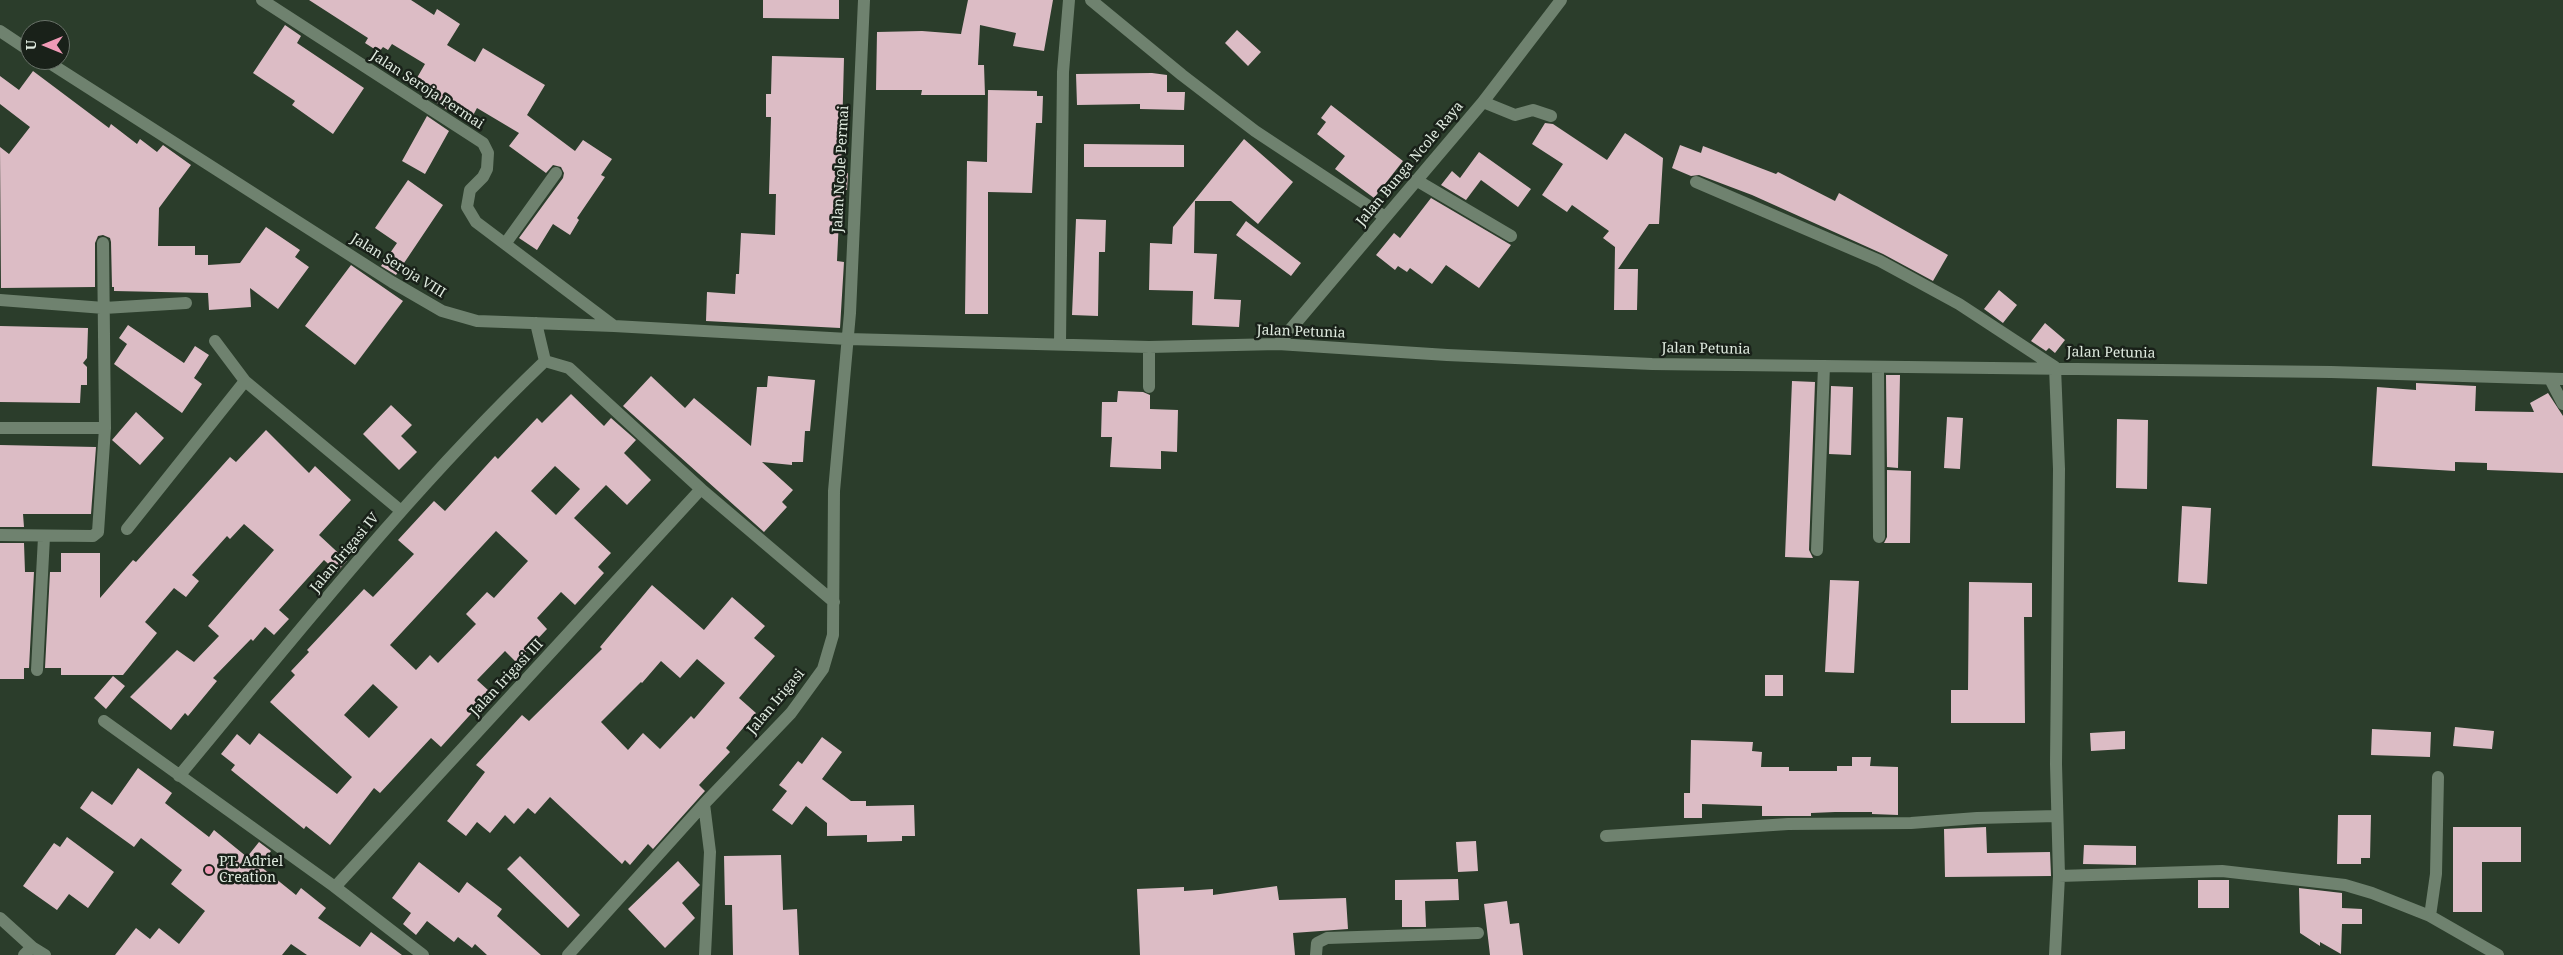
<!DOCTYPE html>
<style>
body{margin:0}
#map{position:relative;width:2563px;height:955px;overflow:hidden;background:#2b3d2b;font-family:"Noto Serif",serif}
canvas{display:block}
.north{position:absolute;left:20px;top:20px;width:50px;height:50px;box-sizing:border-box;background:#192119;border:1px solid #687168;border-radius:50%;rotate:270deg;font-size:14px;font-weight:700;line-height:20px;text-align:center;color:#dfeadf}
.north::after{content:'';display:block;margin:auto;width:18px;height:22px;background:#f09ab6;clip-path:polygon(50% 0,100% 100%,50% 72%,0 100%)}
</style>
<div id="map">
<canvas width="2563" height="955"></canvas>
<div class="north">U</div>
</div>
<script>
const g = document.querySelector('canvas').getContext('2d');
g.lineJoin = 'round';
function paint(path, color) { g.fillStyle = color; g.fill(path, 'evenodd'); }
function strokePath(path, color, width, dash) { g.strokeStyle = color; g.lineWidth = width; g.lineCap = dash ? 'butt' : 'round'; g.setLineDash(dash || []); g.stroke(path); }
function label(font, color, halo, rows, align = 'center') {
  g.font = font + ' "Noto Serif",serif'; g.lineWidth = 5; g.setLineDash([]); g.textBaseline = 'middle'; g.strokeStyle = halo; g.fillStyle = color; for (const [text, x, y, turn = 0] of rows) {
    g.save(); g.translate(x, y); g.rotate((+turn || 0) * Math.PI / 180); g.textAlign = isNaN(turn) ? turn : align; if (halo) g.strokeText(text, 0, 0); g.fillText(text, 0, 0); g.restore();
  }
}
const building = new Path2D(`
 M309,0H411L434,15L437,9L460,24L447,45L475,62L483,48L545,85L527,115L575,151L583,140L612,159L601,175L605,177L577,218L579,220L570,235L553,224L537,250L519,238L563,178L564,173L561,167L553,165L546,173L509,146L519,133L477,108L470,121L458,114L457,116L435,102L437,97L414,83L425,64L392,44L388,50L383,47L379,52L365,43L368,38Z
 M763,0H839V19L763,18Z
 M968,0H1053L1044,51L1013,46L1016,33L980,25L978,65H984L985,95H921L922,90H876L877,32L922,31L961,34Z
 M285,25L301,36L297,43L364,88L333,134L292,105L295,101L253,73Z
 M1237,30L1261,52L1248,66L1225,43Z
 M772,56L844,58L841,173H848L847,190H841L839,219L837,261L844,262L840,328L706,321L707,292L735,294L736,274H739L741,233L775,235L776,194H769L771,117H766V94H771Z
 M33,71L109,128L111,124L137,144L140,139L157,152L163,145L191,165L159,208L158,246H195V255H208V265L240,263L266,227L300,250L295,257L309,267L278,309L250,288L251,307L209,310L208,293L114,291V287H112L111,242L110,238L103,235L98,236L95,243V287L1,288L0,147L9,154L30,127L0,104V76L19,90Z
 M1152,73L1167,75V92H1185L1184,110L1140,109V104L1077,105L1076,74Z
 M988,90L1037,91V96H1043L1042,123H1036L1032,193L988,192V314H965L967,161L987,162Z
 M1331,105L1403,161L1374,198L1335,169L1345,156L1317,134L1326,122L1321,118Z
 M427,116L449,131L425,174L402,161Z
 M1545,123L1553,124L1607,160L1625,133L1663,158L1659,224H1649L1618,269H1638L1637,310H1614L1615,247L1603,238L1609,231L1572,205L1567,212L1542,195L1563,164L1532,144Z
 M1244,139L1293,182L1258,224L1231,201H1195L1194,253L1217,254L1214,299L1241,300L1239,327L1192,325L1193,291L1149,290L1150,243L1172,244L1173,227Z
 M1084,144L1184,145V167H1084Z
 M1680,145L1701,153L1703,146L1776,174L1778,172L1835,201L1839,193L1948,255L1933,281L1883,254L1752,195L1699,175L1691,176L1672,168Z
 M1479,152L1531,189L1518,207L1481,180L1466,200L1441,185L1452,171L1460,178Z
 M408,180L443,205L396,275L381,266L397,243L375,228Z
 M1431,198L1511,245L1479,288L1446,265L1432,284L1410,268L1407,272L1398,266L1395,270L1376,255L1394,233L1400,238Z
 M1076,219L1106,220L1105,252H1099L1098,316L1072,315Z
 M1246,221L1301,263L1291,276L1236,235Z
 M351,265L403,301L355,365L305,326Z
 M1999,290L2017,305L2003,323L1984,309Z
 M2045,323L2065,340L2055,353L2049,348L2046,351L2031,341Z
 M128,325L184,363L195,346L209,355L194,378L202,384L182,413L114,364L127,344L119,338Z
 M0,326L88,328L87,358L83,363L87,367V385H81L80,403L0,402Z
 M1886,375H1900L1898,468L1887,467Z
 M651,376L685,408L694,398L751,446L757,387H767L768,376L815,380L810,431H805L803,462H792V465L762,462L793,490L782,502L787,507L764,532L623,406Z
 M1792,381L1815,382L1809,550L1813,558L1785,557Z
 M2416,383L2476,386L2475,411L2534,412L2530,403L2548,393L2563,416V473L2487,470V463L2455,462V471L2372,466L2377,387L2416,390Z
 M1831,386L1853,387L1851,455L1829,454Z
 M1118,391L1143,392L1150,395V409L1178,410L1177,452L1161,451V469L1110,467L1112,437H1101L1102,402H1117Z
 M571,394L604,426L611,418L636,440L624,453L651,480L627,505L606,485L574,518L611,553L598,567L604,573L575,605L561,592L537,618L547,629L516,662L505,651L477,680L489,691L478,704L479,705L441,747L431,738L380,793L374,788L330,845L306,826L304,829L231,770L235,765L221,754L237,734L250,745L259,733L337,794L352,777L270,702L295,675L291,671L309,652L307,650L364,589L373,597L414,554L398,540L434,501L445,511L495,456L498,459L537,418L542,423ZM555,466L580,489L556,515L531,491ZM496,531L528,561L494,598L487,592L466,614L476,624L438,663L430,655L416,670L390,645ZM373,684L398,707L369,738L344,715Z
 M391,405L412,425L401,436L417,452L399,470L363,434Z
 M136,412L164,438L140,465L112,440Z
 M1947,417L1963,418L1960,469L1944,468Z
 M2117,419L2148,420L2147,489L2116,488Z
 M266,430L309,473L315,466L351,500L319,535L347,561L337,572L324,560L279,610L289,619L274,635L265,627L253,641L251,639L213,678L217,681L188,716L185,713L171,730L130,697L177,650L194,662L219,636L208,626L274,550L244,524L230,539L227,536L192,575L199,581L186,597L174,588L145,622L157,633L123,675H61V668H45L50,572H61V553H100V598L133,560L136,562L230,457L236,462Z
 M0,445L96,447L91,514H23L24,527H0Z
 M1887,470L1911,471L1910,543H1884L1887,537Z
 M2182,506L2211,508L2207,584L2178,582Z
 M0,543H24L25,572H34L29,668H24V679H0Z
 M1830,580L1859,581L1854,673L1825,672Z
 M1969,582L2032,583V617H2024L2025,723H1951V690H1968Z
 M652,585L704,630L732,597L765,626L754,638L775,656L739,698L756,713L726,748L730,752L699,785L705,791L653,849L648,844L630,865L625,860L622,864L550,797L535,814L528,808L514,824L505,815L490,833L477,822L466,836L447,821L485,772L476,765L522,715L529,721L602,649L600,647ZM697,659L725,683L694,719L691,716L660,749L643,733L628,750L601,722L641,682L642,683L661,661L680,678Z
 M1765,675H1783V696H1765Z
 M113,676L125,686L106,709L94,698Z
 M2455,727L2494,731L2492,749L2453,746Z
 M2372,729L2431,732L2430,757L2371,755Z
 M2125,731V749L2091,751L2090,733Z
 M822,737L842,752L822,779L851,801H866V806L914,805L915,836H902V841L867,842V835L827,836V823L806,806L792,825L772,810L787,791L779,785L798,761L802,764Z
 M1691,740L1753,742L1752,751L1762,752L1761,767H1789V771H1837V766H1852V757H1871L1870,766L1898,767V815L1872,814V812H1835L1811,813V816H1762V806L1702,804V818H1684V793H1690Z
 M138,768L172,793L165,803L209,837L214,830L247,857L259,842L271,851L260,866L296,895L301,888L326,908L318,918L360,947L371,932L402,955H307L291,944L282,955H115L136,928L150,939L159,928L179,944L205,911L171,884L182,870L141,838L134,847L80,808L92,791L112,805Z
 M2338,815H2371L2370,858H2361V864H2337Z
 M1986,827L1987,853L2050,852L2051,876L1945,877L1944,829Z
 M2453,827H2521V862H2482V912H2453Z
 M67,837L114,872L88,908L69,894L57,910L23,886L54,843L60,847Z
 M1476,841L1478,871L1458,872L1456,842Z
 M2084,845L2136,846V865L2083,864Z
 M781,855L783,910L797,909L799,955H733L732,905H725L724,856Z
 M520,856L580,915L568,928L507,869Z
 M678,861L700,885L682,903L695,918L665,948L628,909Z
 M419,862L459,893L467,882L502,909L497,916L541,955H487L475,944L472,948L458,937L454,942L427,921L416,935L403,924L411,913L392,898Z
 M1458,879L1459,900L1425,901L1426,927H1402V900H1395V880Z
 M2198,880H2229V908H2198Z
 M1277,886L1279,900L1346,898L1348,929L1293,933L1295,955H1140L1137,889L1184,887V891L1213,889V895Z
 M2299,888L2342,893V908L2362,909V924H2342L2341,954L2320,942V946L2300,933Z
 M1507,901L1510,924L1519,923L1523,955H1490L1484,904Z`);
const minor = new Path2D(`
 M262,0L483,143L488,153L487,169L483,177L470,190L467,207L476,222L614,326
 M1091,0L1182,75L1255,131L1385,217
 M0,31L30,51
 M45,60L392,282L442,311L477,321L614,326L848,339L1149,347L1278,344L1447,355L1652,364L2331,372L2563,379
 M1483,102L1515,115L1533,110L1551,116
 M1416,180L1511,236
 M1696,182L1880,261L1959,304L2055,367L2059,469L2056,764L2059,876L2055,955
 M505,244L556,173
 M0,300L104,308L186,303
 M536,323L545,361
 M215,341L245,381
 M1060,344L1063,72L1069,0
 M1278,344L1483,102L1561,0
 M1149,347V387
 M545,361L569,368L701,489L834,602
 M1878,367L1879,537
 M2550,379L2563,404
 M0,428H105
 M127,529L245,381L400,510
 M0,535L93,536L98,532L105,428L103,243
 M1817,550L1824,366
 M37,670L44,537
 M104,721L335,887L423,955
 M179,776C297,634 411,489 545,361
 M704,804L710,852L705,955
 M1606,836L1788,824L1911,823L1977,818L2057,816
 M2059,876L2222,871L2345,885L2372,893L2430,916L2498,955
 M335,887L701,489
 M2430,916L2436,874L2438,777
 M0,918L32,947
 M24,955L32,947L45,955
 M568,955L704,804L791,713L823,669L833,635L834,491L850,313L864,0
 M1316,955L1317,943L1327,938L1478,933`);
const markers = [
 [209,870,5,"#f09ab6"]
];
const streetNames = [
 ["Jalan Seroja Permai",427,90,33],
 ["Jalan Bunga Ncole Raya",1410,164,-50],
 ["Jalan Ncole Permai",841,169,-87],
 ["Jalan Seroja VIII",398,266,32],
 ["Jalan Petunia",1301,332,2],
 ["Jalan Petunia",1706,349,1],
 ["Jalan Petunia",2111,353,1],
 ["Jalan Irigasi IV",345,553,-50],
 ["Jalan Irigasi III",507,678,-47],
 ["Jalan Irigasi",776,702,-50]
];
const poiNames = [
 ["PT. Adriel",219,862],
 ["Creation",219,878]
];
paint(building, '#dcbcc5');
strokePath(minor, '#6f826f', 12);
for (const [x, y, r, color] of markers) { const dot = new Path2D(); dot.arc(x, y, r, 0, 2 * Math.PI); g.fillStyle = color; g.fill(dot); strokePath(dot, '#192119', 2); }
label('14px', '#dfeadf', '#192119', streetNames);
label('14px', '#dfeadf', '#192119', poiNames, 'left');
</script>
